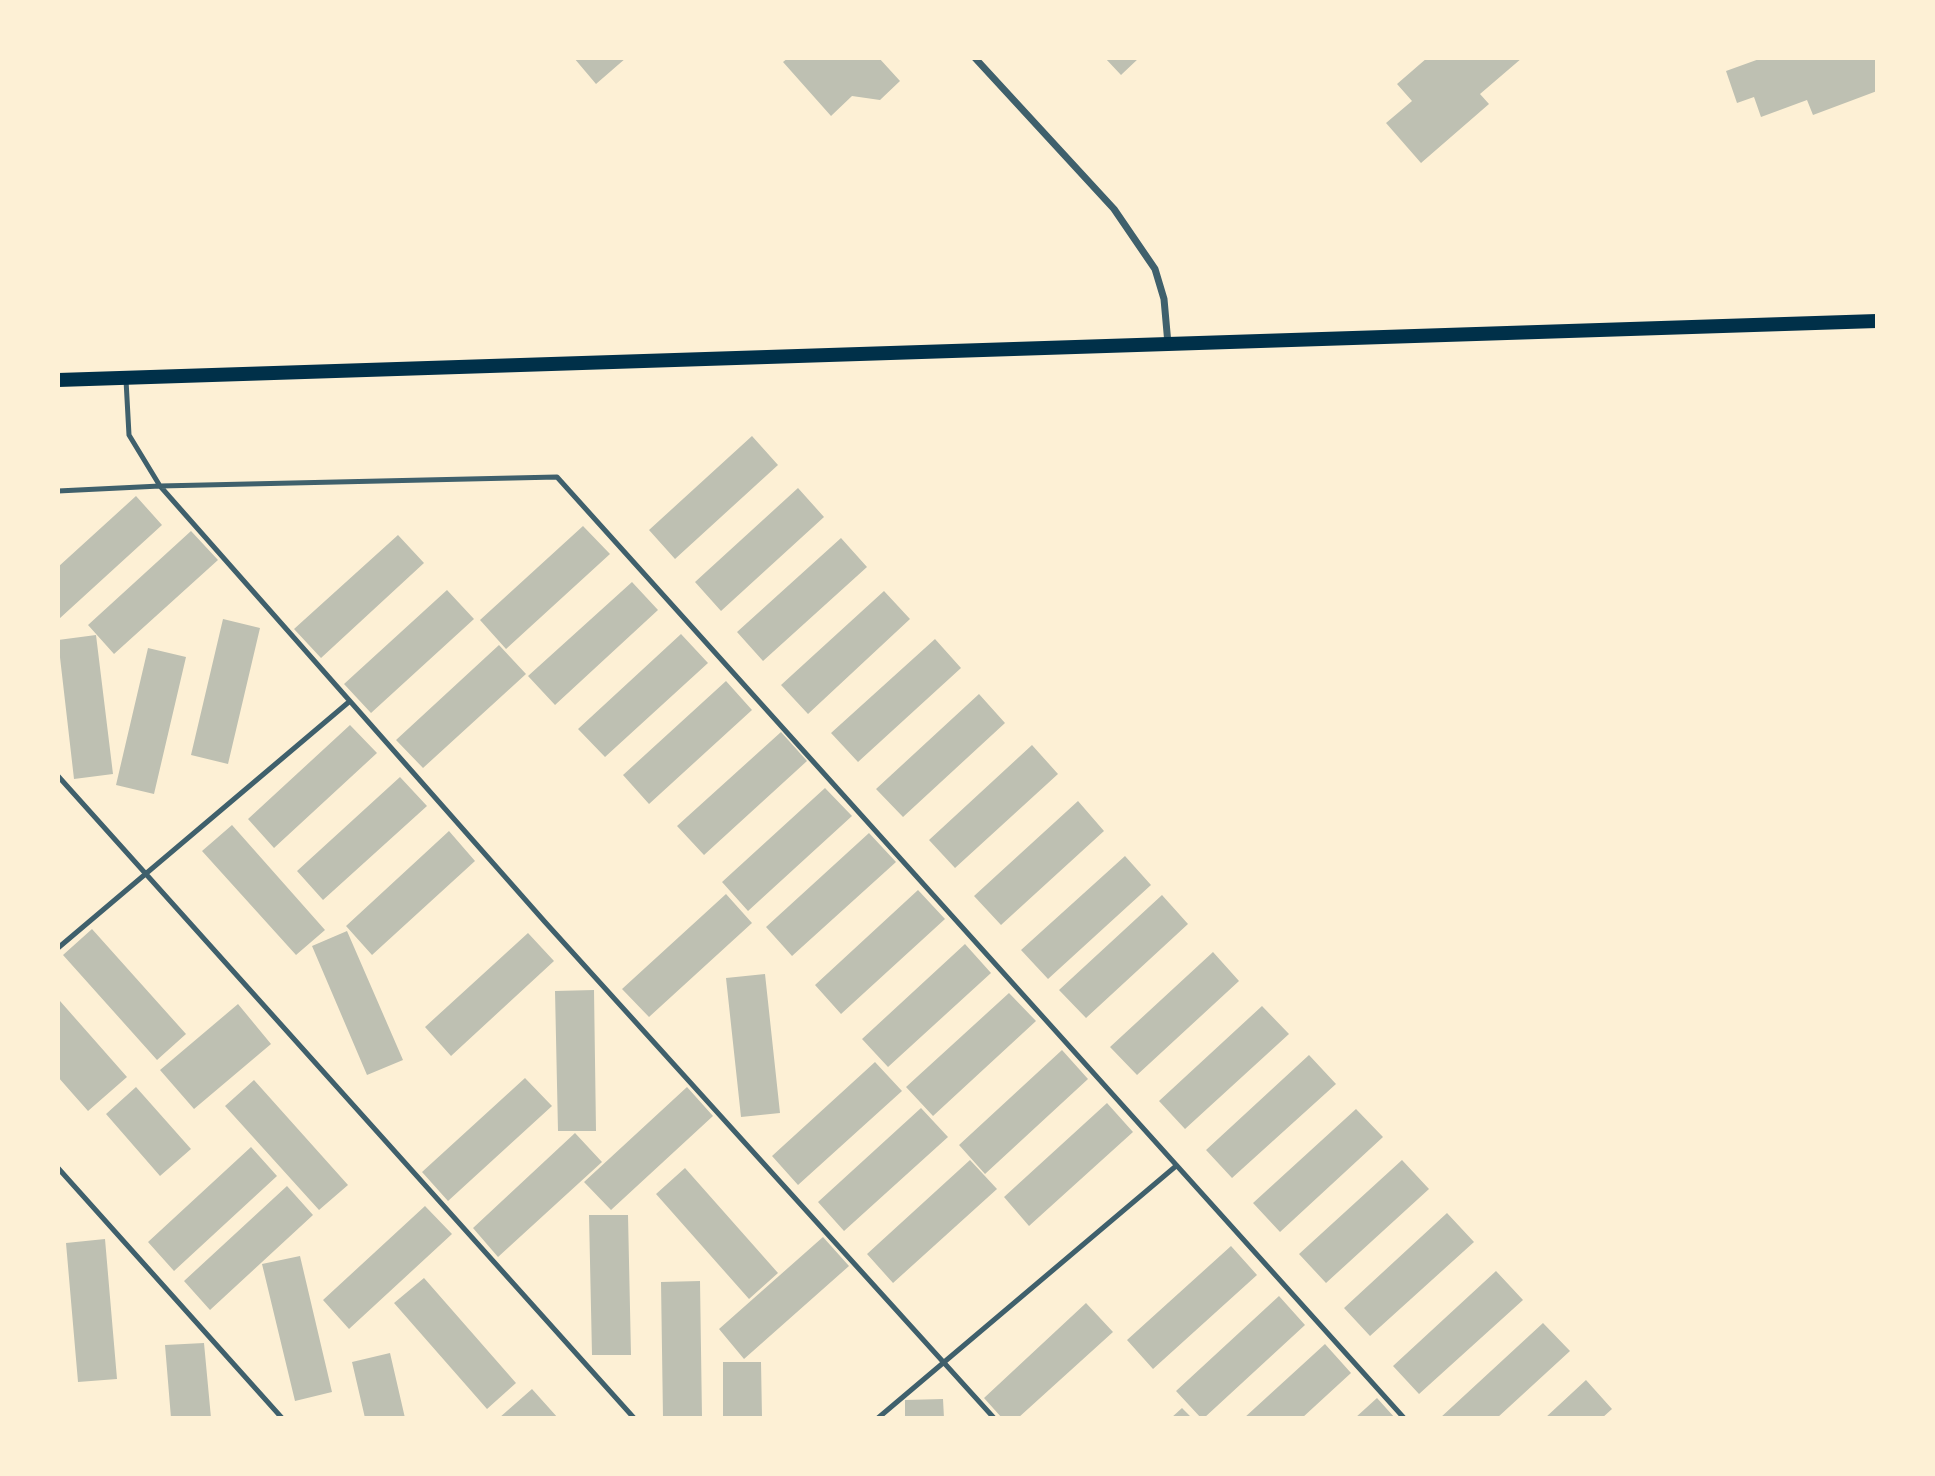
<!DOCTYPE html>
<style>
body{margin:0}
#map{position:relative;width:1935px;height:1476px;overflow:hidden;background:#fdf0d5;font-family:"Varela Round",sans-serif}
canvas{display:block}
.frame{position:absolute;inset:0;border:60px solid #fdf0d5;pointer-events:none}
</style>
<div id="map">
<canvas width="1935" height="1476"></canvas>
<div class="frame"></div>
</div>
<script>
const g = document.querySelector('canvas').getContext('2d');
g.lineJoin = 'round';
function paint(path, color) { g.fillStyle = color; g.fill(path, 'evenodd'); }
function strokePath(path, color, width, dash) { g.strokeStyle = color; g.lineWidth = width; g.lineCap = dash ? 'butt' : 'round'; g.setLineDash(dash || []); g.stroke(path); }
const building = new Path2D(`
 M574,58H626L596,84Z
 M788,58H879L900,81L880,100L852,96L831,116L783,62Z
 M1105,58H1139L1121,75Z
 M1427,58H1522L1480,94L1489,104L1421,163L1386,123L1412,101L1397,84Z
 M1762,58H1877V91L1813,115L1807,100L1761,117L1754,97L1737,103L1726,71Z
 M752,436L778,465L675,559L649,530Z
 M798,488L824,517L721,611L695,582Z
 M136,496L162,525L59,619L58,617V567Z
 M583,526L610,554L506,649L480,620Z
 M191,531L218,560L114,654L88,625Z
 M398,535L424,563L321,658L294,629Z
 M841,538L867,567L763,661L737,632Z
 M632,582L658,610L555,705L528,676Z
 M447,590L474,619L371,713L344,684Z
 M884,591L910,619L808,714L781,685Z
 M223,619L260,628L228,764L191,755Z
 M681,634L708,663L605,757L578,729Z
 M96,635L113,774L74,779L58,640Z
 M935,639L961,668L858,762L831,733Z
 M499,645L526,674L423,768L396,740Z
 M148,648L186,657L154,794L116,785Z
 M726,681L752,710L649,804L623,775Z
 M979,694L1005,723L903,817L876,789Z
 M350,725L377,753L274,848L248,819Z
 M781,732L807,761L704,855L677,826Z
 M1032,745L1058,774L955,868L929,840Z
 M400,777L427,806L323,900L297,871Z
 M825,788L852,816L748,911L722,882Z
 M1078,801L1104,831L1001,925L974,896Z
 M232,825L325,930L296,955L202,851Z
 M449,831L475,861L372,955L346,926Z
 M869,833L896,862L792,956L766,927Z
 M1125,856L1151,885L1048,979L1021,950Z
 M918,890L945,919L841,1014L815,985Z
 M726,894L752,923L649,1017L622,989Z
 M1162,895L1188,924L1086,1018L1059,990Z
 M92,929L186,1034L157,1060L63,955Z
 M347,931L403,1060L367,1075L312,946Z
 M528,933L554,961L451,1056L425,1027Z
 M965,944L991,973L888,1067L862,1039Z
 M1213,952L1239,981L1137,1075L1110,1047Z
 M765,974L780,1113L741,1117L726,978Z
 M594,990L596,1131H558L555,991Z
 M1009,993L1036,1021L933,1116L906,1087Z
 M60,1001L127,1077L88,1111L58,1077V1003Z
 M238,1004L271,1044L194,1109L160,1070Z
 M1262,1006L1289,1034L1185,1129L1159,1101Z
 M1062,1050L1088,1079L985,1174L959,1145Z
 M1309,1055L1336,1084L1232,1178L1206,1150Z
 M875,1062L902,1091L798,1185L772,1156Z
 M525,1078L552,1106L448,1201L422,1172Z
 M254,1080L348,1185L319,1210L225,1106Z
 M136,1087L191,1149L160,1176L106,1114Z
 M687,1087L713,1116L611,1210L584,1182Z
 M1107,1103L1133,1132L1029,1226L1004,1197Z
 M921,1108L948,1137L844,1231L818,1202Z
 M1356,1109L1383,1137L1280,1232L1253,1203Z
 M575,1133L602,1162L498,1257L473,1228Z
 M251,1147L277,1176L174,1271L148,1242Z
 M970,1160L997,1189L893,1283L867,1254Z
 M1402,1160L1429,1189L1326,1283L1299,1254Z
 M685,1168L778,1273L749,1299L656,1194Z
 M287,1186L313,1215L210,1310L184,1281Z
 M425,1206L452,1234L349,1329L323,1300Z
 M1447,1213L1474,1242L1370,1336L1344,1308Z
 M589,1215H628L631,1355H592Z
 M823,1237L849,1266L744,1359L719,1329Z
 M105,1239L117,1379L78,1382L66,1243Z
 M1231,1246L1257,1275L1153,1369L1127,1340Z
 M300,1256L332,1392L295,1401L262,1264Z
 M1496,1271L1523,1300L1419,1394L1393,1366Z
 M424,1278L516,1383L487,1409L394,1303Z
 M700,1281L702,1418H663L661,1282Z
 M1279,1296L1305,1325L1204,1418H1201L1176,1391Z
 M1086,1303L1113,1332L1018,1418H1002L984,1398Z
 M1543,1323L1570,1351L1497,1418H1440Z
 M204,1343L211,1418H171L165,1345Z
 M1325,1344L1351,1373L1302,1418H1244Z
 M390,1353L405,1418H365L352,1362Z
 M723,1362H761L762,1418H723Z
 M1586,1380L1612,1409L1602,1418H1545Z
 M532,1389L558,1418H499Z
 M1377,1398L1395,1418H1355Z
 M943,1399L944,1418H905V1400Z
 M1182,1408L1192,1418H1171Z`);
const service = new Path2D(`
 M126,380L129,435L160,486L545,922L994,1418
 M58,491L160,486L557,477L1404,1418
 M58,776L634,1418
 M58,948L350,701
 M58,1168L282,1418
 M878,1418L1176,1166`);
const minor = new Path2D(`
 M975,58L1114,209L1155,269L1164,299L1168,344`);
const secondary = new Path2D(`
 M58,380L1877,321`);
paint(building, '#bec0b2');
strokePath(service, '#3f606c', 5);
strokePath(minor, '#3f606c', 7);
strokePath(secondary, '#003049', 14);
</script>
